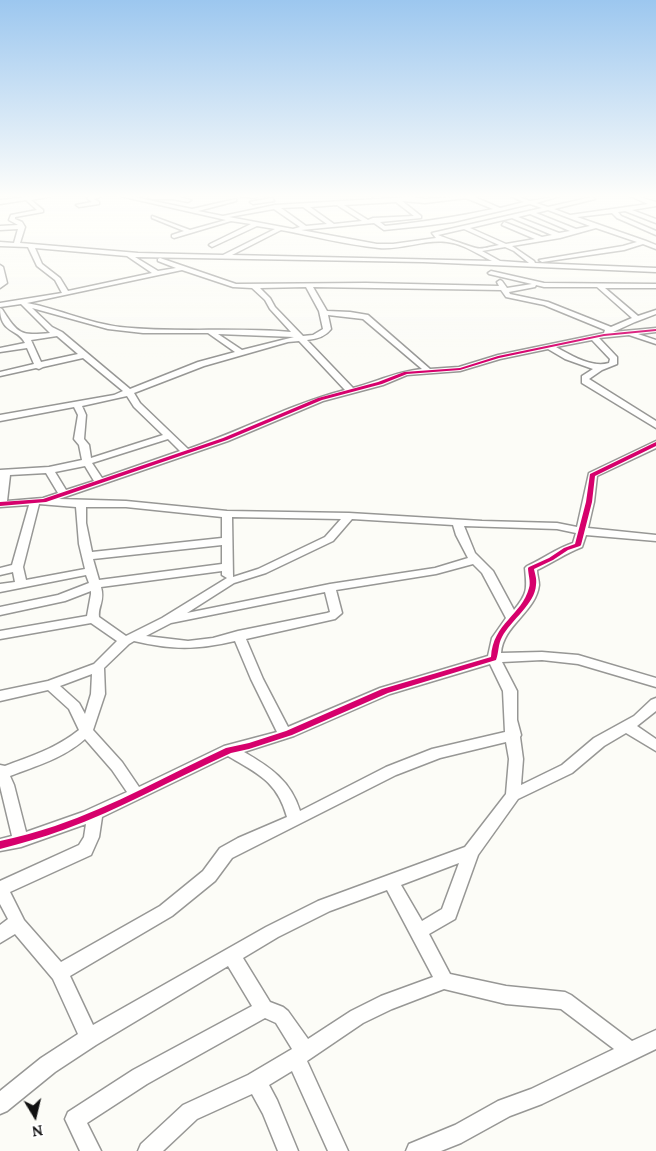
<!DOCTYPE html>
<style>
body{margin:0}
#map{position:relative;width:656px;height:1151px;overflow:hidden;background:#fcfcf7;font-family:Lora,serif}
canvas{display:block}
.north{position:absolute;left:10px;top:1091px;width:50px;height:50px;-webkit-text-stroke:4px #fff;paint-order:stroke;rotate:171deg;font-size:14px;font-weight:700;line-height:20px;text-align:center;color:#111}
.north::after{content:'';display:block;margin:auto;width:18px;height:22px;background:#111;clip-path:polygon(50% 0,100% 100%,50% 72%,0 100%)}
</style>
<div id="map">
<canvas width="656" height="1151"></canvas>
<div class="north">N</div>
</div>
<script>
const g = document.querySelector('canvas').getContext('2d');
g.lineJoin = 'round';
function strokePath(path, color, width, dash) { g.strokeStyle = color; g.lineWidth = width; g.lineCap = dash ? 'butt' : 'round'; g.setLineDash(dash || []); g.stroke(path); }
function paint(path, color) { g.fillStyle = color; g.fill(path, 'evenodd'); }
const minor = new Path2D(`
 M39,196H52L31,200L43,210V212L15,217V219L22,222L25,227L20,243L138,253L223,255L275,229L257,226L212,247L209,245L210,244L251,224L231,221L174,238L172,237V235L184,231L152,218V216L190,230L226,220L120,196H129L192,209L236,199V201L198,211L223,216L275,205L411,197L425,199L472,196L500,208L524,202L510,196H516L530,201L560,196L536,203L548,207L592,197L595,199L554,209L570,215L648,204L630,196H636L656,202V206L632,210L656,219V223L625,211L618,212L621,216L656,231V235L617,218L612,213L577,217L646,241L656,245V249L643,244L624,250L542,262L539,260L623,246L637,242L596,228L560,238L512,246L534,261L535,263L656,268V272L423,262L135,257L158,271L176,268L158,261V259L160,258L236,284L366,283L499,286L497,282L500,280L502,281L507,288L532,284L489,274L488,273L491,271L544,283L656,284V288H605L638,316L656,310V314L635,322L613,332L656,328V332L638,334L656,340V344L629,335L599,338L617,357V364L602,370L589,379L656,421V428L582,383V376L593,369L565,359L548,349L500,359L460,371L407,375L383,385L323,401L228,441L59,499L126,501L227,511L349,513L482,521L557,523L577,527L589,473L656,441V448L597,476L594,502L588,528L656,535V541L586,535L582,547C566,553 552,563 537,570C537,575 539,580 539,585C536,612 503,625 501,653L542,652L578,655L656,678V687L578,664L542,660L502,662L517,691V720L521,735L520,737L523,759L521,785L562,765L594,738L634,716L651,700L656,698V711L637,726L656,739V751L626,733L604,746L572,773L518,799L478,855L455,919L429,934L450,974L506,986L565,992L571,995L632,1041L656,1030V1049L542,1104L510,1116L461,1143L441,1151H406L409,1144L455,1125L498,1101L531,1089L614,1049L561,1009L506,1004L444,989L392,1009L363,1023L307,1061L348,1151H328L292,1071L269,1085L277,1100L298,1151H278L263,1114L252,1094L197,1119L163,1151H138L141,1144L183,1105L248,1075L292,1049L276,1023L265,1018L147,1084L87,1123L101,1151H80L65,1119L68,1112L133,1070L252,1006L228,966L96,1045L55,1072L7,1111L0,1114V1091L41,1058L78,1034L53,979L15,934L0,943V925L8,919L0,904V881L79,845L84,837L86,824L21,847L0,851V839L12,836L0,786V765L5,766C31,756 57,748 79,730L69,709L48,690L0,701V691L48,681L94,664L117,641L91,623L0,639V631L87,616L91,594V591L65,601L0,615V607L58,595L89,583L86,575L0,592V584L15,582L13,572L0,575V568L12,565L29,505L0,507V470L49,467L82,460L79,445L74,439L78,415L74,407L0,421V415L114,395L123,391L83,358L43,367L39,369L36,368L0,376V372L34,364L27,348L0,352V348L25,343C18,328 0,334 0,308L2,309C18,334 20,336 50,333L21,304L0,307V303L62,293L55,280L37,266L28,247L0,246V242L14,243L18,229L0,230V226L18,225L9,220L11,215L37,210L26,200L0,204V200ZM466,198L493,209C457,217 422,222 385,226L380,222L421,218V216L402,201L425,203ZM396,202L414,216L373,218L368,220L344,205ZM530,204L542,208L432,233L436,238L393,244H377L301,230L374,223L384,230L423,226L453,222ZM337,205L362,221L334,224L310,207ZM303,207L327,224L306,226L281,208ZM274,209L300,227L293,229L229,217ZM548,210L590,226L576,229L536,213ZM530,214L570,231L559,233L518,217ZM512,218L552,235L542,237L504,222L502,225L535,239L506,244L470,228ZM464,229L499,245C492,246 482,250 476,248C471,247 440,236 438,235ZM281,230C313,236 347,245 379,248C402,250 425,239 447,242C464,244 477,254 492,261L232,255ZM505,247L514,251L529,263L500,261L482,251ZM35,248L127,256L152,273L68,291L60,278L42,264ZM182,270L233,287L252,288L265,300L270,309L291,332C234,327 176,333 120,327C88,323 59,309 27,303ZM536,285L544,287H597L632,318L611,327L548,302L510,294L509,292L535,287ZM306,287L319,311L323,329L313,335L303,336L275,307L270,298L260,288ZM313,287L501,290L506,297L544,305L605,330L604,333L498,355L459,367L430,369L368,315L350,312L327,311ZM32,308L108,329L143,333H208L235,352L198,362L130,389L62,332L52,327ZM328,315L363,319L422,369C398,371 376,382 353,388L307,340C316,339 325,337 331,329ZM218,334L294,337L242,350ZM57,336L78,354L41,362L31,340ZM592,340L610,359L609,363C592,368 572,356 556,347ZM299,341L345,390C291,404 241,431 188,449L140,403L134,393L204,366L288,342ZM127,396L134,407L163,435L91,458L89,445L84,439L86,415L82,406ZM168,439L180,451L102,478L92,463ZM85,466L94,481L66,490L55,472ZM46,473L58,493L43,498L7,501L10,475ZM39,504L76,507L79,544L85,569L26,580L23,567ZM86,507H126L222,517V538L92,552L86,523ZM232,517L341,519L325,537L258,569L233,577ZM352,519L453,525L456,535L468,558L435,568L330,584L187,613L234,583L266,573L333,541ZM464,526L557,529L576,533L573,543C557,548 543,559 527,566L525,568C527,589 528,593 514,610L493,571L475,553ZM222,545V564L99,580L93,559ZM473,564L482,573L506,618L492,638L488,656L380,688L288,727L263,679L246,639L335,619L342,613L336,590L436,574ZM222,571V575L227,578L162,618L126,636L99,617C98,605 105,602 101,587ZM325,592L330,612L327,613L238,631L213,638L188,641L146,636L171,623ZM134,641C172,650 197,650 235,641L251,679L277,732L224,746L139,787L122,762L93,730L105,694L104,668L129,644ZM490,664L503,691L505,732L432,749L386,767L300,811C291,781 270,767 244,752L294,736L390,694ZM92,674L91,694L85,714L79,703L60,686ZM85,739L112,770L127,792L83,812L26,832L14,785L10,776C36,766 64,758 85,739ZM506,742L509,759L506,794L465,847L318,901L266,927L93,1025L70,976L172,916L215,881L232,858L396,775L440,758ZM228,756C258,774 277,781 287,817L238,838L220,848L203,871L160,906L61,962L24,920L10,892L91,855L99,837L102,817ZM459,863L442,909L422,921L401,885ZM387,890L433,977L381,996L351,1011L308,1039L288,1011L283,1007L270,1002L243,958L278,937L330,911Z
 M93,196H102L94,199L99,202V204L79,207L76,205L92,202L87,198Z
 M150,196H174L191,200L188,202L173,199H151L148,197Z
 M238,196H258L255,198Z
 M272,198L274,201L253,204L250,202Z
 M0,265L3,267L7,283L0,288Z`);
const cycleway = new Path2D(`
 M656,329V331L604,336L499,358L460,370L407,374L382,384L322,400L227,440L46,502L0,506V502L43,499L223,438L318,398L378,382L404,372L460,368L498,356L604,334Z
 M656,442V446L595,476L592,502L581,545L580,546L568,550L553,560L534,569C535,574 537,579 536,585C535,604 511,620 502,637C498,644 499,652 496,660L388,693L292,735L249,749L231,753C175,778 121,809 63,830C42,838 21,843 0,849V841C19,837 37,832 55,826C114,806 170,774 226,748L249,743L286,731L382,689L491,657C493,623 522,615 529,588C531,582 528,574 528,568L529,567L549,558L564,548L575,544L586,502L590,474Z`);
strokePath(minor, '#979795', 3);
paint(minor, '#fffffe');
paint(cycleway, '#d6006c');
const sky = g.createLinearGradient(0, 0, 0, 357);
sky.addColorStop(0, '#9cc7ef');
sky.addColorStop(0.55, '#fefefb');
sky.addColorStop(1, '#fefefb00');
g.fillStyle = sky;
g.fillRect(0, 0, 656, 357);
</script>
